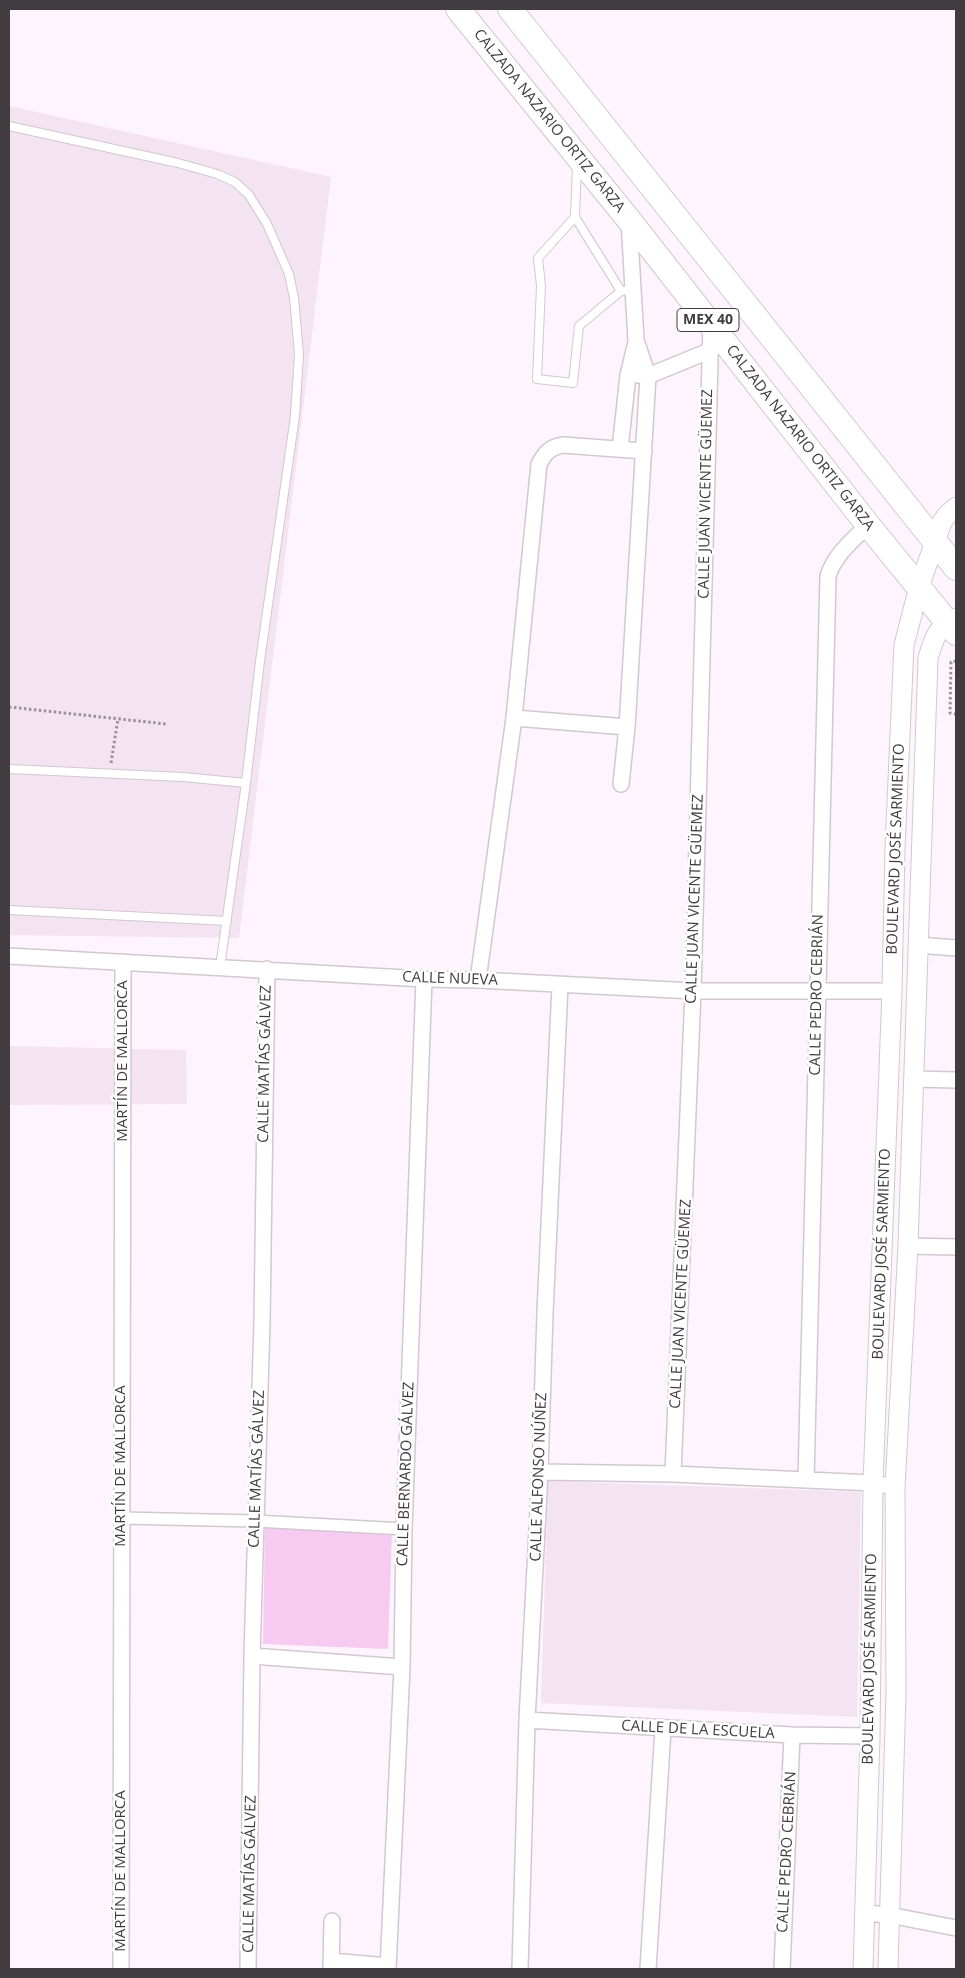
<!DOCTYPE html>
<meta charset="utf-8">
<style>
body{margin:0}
#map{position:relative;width:965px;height:1978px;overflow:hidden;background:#fef4fd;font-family:"Open Sans",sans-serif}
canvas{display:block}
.frame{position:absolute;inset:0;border:10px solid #403c3f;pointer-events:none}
</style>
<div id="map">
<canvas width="965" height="1978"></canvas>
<div class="frame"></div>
</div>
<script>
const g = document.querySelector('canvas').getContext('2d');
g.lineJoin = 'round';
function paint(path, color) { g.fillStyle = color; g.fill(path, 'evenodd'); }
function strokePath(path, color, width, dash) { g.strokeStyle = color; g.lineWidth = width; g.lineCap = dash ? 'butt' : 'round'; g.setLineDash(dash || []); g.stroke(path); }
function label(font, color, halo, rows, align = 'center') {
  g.font = font + ' "Open Sans",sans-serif'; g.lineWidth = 5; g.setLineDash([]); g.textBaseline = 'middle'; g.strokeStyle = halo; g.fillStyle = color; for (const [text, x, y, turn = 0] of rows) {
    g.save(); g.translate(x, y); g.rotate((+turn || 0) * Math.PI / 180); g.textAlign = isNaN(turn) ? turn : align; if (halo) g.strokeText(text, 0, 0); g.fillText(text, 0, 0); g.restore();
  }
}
const built = new Path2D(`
 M9,106L331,177L239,938L9,935Z
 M9,1046L186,1050L187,1104L9,1105Z
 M548,1481L861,1492L857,1717L541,1703Z`);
const green = new Path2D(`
 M265,1525L392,1530L388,1649L263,1644Z`);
const path = new Path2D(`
 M956,661L951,662L950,713L956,714
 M9,707L166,724
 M111,763L118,719`);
const service = new Path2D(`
 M9,126L178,163L217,174L235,182L249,195L267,224L289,274L294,298L299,354L295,416L260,661L246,783L220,967
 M577,166L575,217L538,258L541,286L537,379L573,383L579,326L621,291L633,290
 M575,217L621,291
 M9,769L183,777L246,783
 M9,910L227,921`);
const pedestrian = new Path2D(`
 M122,1518L255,1521L404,1529`);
const minor = new Path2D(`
 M638,375L648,376L709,351
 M620,449L628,375L636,342
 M514,718L627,727
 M621,784L627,727L648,376L636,340L629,221
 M917,945L956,948
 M9,956L424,979L478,980L693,991H892
 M478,980L514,718L539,464C545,453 550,447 563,445L644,451
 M913,1079L956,1080
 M908,1246L956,1247
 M540,1472L673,1474L873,1483L895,1487
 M673,1474L693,991L711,324
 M806,1480L828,576C835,554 852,541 868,525
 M252,1656L402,1667
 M527,1720L792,1735L870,1736
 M865,1913L889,1915L956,1928
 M331,1961L388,1966
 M121,1969L123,962
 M248,1969L252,1656L262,1321L267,969
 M331,1969L332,1921
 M388,1969L402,1667L404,1529L424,979
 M520,1969L527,1720L540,1472L545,1313L560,985
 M648,1969L663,1729
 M782,1969L792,1735`);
const tertiary = new Path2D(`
 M863,1969L870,1736L873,1483L892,991L895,848L904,645L919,587L942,522L947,515L956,507
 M888,1969L896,1693L895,1487L908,1246L928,658C933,641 938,624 956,618`);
const primary = new Path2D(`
 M458,9L629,220L868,525L956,633
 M510,9L956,568`);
const shields = [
 [708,320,62]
];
const shieldNames = [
 ["MEX 40",708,320]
];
const streetNames = [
 ["CALZADA NAZARIO ORTIZ GARZA",549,121,51],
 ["CALZADA NAZARIO ORTIZ GARZA",800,438,52],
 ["CALLE JUAN VICENTE GÜEMEZ",706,494,-89],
 ["BOULEVARD JOSÉ SARMIENTO",896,849,-88],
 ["CALLE JUAN VICENTE GÜEMEZ",695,899,-88],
 ["CALLE NUEVA",450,979,2],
 ["CALLE PEDRO CEBRIÁN",817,995,-89],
 ["MARTÍN DE MALLORCA",123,1061,-90],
 ["CALLE MATÍAS GÁLVEZ",265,1064,-89],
 ["BOULEVARD JOSÉ SARMIENTO",882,1254,-88],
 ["CALLE JUAN VICENTE GÜEMEZ",681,1304,-87],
 ["MARTÍN DE MALLORCA",121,1466,-90],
 ["CALLE MATÍAS GÁLVEZ",257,1469,-88],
 ["CALLE BERNARDO GÁLVEZ",406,1474,-88],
 ["CALLE ALFONSO NÚÑEZ",539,1477,-88],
 ["BOULEVARD JOSÉ SARMIENTO",870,1659,-89],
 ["CALLE DE LA ESCUELA",698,1730,3],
 ["CALLE PEDRO CEBRIÁN",787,1852,-87],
 ["MARTÍN DE MALLORCA",121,1871,-90],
 ["CALLE MATÍAS GÁLVEZ",250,1874,-89]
];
paint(built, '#f4e3f1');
paint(green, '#f6caf1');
strokePath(service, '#d2c8d0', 10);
strokePath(pedestrian, '#d2c8d0', 14);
strokePath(minor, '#d2c8d0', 18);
strokePath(tertiary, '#d2c8d0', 21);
strokePath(primary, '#d2c8d0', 26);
strokePath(path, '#9a9399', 3, [2.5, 2.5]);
strokePath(service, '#fff', 8);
strokePath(pedestrian, '#fff', 11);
strokePath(minor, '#fff', 15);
strokePath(tertiary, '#fff', 19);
strokePath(primary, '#fff', 24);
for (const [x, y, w] of shields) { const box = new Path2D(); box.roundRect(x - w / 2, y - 11.5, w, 23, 4); g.fillStyle = '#fff'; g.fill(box); strokePath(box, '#403c3f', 1); }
label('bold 14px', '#403c3f', null, shieldNames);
label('15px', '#403c3f', '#fff', streetNames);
</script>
